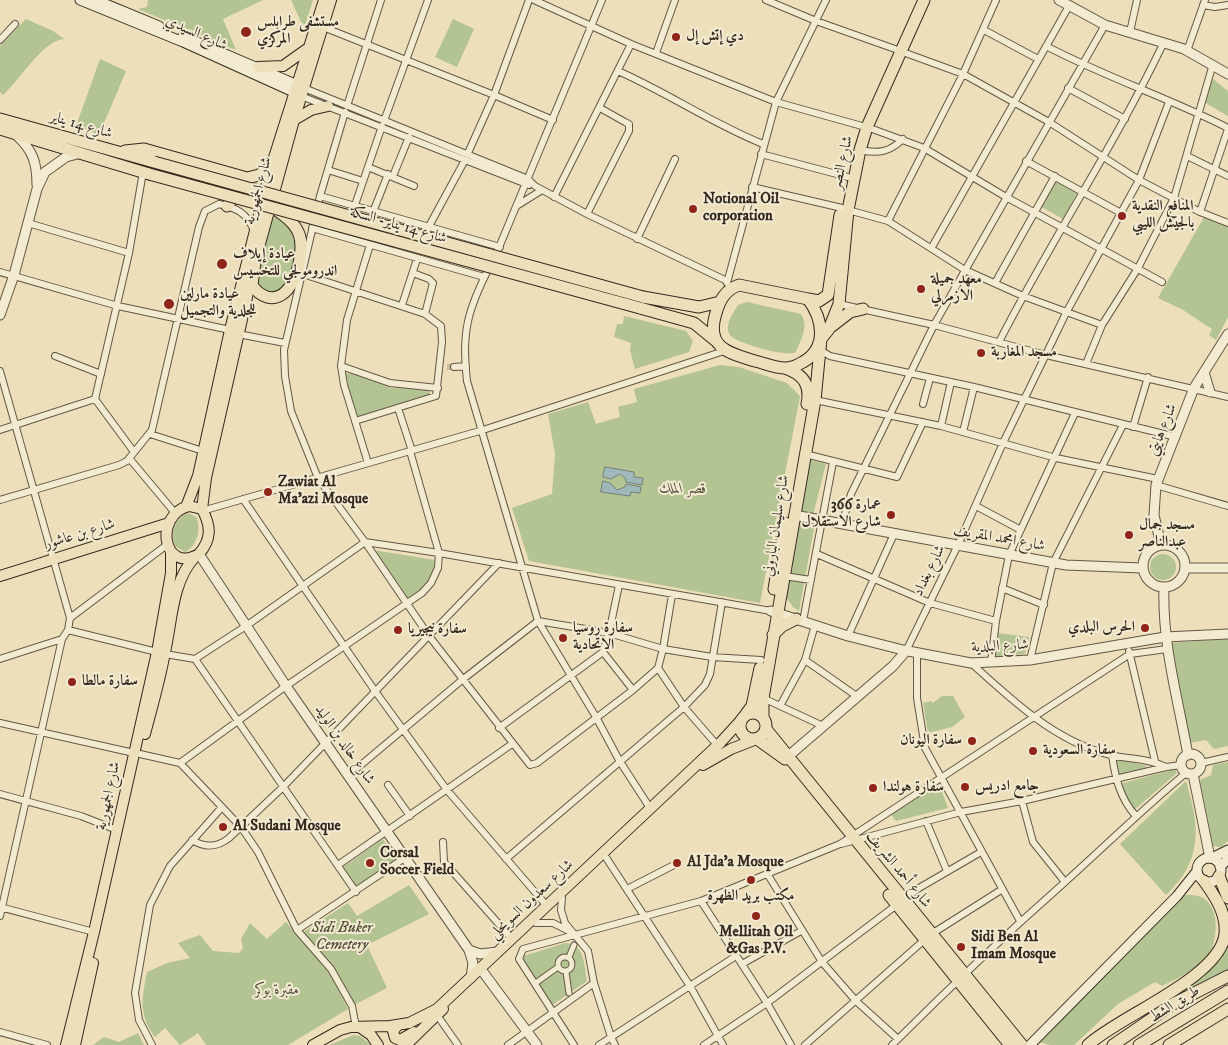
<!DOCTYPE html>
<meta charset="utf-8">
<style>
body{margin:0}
canvas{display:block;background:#ecdfb9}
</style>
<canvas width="1228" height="1045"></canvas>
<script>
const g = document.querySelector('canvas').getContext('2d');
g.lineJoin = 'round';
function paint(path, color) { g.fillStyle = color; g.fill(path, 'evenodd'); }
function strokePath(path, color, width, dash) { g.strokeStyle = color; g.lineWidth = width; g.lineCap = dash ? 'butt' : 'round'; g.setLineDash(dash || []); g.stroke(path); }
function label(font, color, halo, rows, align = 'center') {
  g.font = font + ' "IM FELL DW Pica",Amiri,serif'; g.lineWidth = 4; g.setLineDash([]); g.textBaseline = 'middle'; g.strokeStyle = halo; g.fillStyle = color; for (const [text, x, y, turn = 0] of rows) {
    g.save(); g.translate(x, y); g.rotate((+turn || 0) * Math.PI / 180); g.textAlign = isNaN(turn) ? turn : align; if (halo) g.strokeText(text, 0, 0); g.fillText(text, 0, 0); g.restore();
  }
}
const green = new Path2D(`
 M148,0H263L223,19L236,50L138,9L147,7Z
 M291,0H313L304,28Z
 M26,19L53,31L64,39C42,41 20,80 3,95L0,92V46Z
 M453,19L474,29L457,67L435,57Z
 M100,59L126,71L99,135L76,126Z
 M1213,79L1228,91V116L1204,102Z
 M1055,179L1078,191L1063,219L1040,206Z
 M271,215L280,217L295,235C296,254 294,280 279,294L262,292L256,281Z
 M1204,217L1228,227V317L1216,340L1209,335L1212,329L1183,310L1158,298Z
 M747,302L801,314C809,327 801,339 796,352C789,358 735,343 730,335C724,325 733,313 738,305Z
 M624,316L686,331L693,341L689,352L635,369L630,350L631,343L614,337L617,324H623Z
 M720,365L739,367L787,383L800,396L760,603L529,561L512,508L552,494L555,454L548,414L588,402L596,424L620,417L618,407L637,402L634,389Z
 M353,373L391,388L428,389L431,395L357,417L345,374Z
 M810,460L826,464L813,515L800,512Z
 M188,513L196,517C202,529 197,546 185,552L175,546C170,532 174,519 188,513Z
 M797,521L815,523L799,611L793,607L786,597Z
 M373,550L435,560C434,580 424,589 408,600Z
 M1150 567a13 13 0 1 1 26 0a13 13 0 1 1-26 0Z
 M998,633L1029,637L1025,654L996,657Z
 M1228,639V746L1214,749L1206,740L1189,743L1170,643Z
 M942,696H953L965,717L952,727L928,733L923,703L931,701L933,703Z
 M1114,759L1144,765L1148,768L1115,776Z
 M1228,762V841L1221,847L1213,846L1200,780L1211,775L1213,765Z
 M1175,769L1177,773L1133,811L1120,784Z
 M1186,781C1200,827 1203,860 1166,895L1120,844Z
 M939,784L948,808L896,821L890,813Z
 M383,839L397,859L357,887L343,867Z
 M409,885L429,914L367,945L387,988L354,1005L331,965L302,933L348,903L357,916Z
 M1185,895C1193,895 1201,895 1207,901C1221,915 1217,950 1203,962C1191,972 1176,979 1162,986L1155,982L1118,1004L1074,1045H1050L1036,1041L1158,918Z
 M1221,896L1228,908V970L1171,1000L1201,976L1221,953Z
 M286,922L329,970L348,1009L288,1045H206L198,1033L180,1045L165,1028L155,1037C138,1015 142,997 147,972L167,963L190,958L178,943L200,935L213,951L239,953L243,948L241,939L250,923L267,939Z
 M565,943C585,943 584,966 587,981L551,1006L524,960V956Z
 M138,1033L144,1045H93L104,1037L119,1042Z
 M354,1035L360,1036L371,1045H329Z`);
const water = new Path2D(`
 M605,467L634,472V477L643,478L642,485L626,482V479L620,474L611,479L603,477Z
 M603,481L610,483L617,490L625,487L626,484L641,487L640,493L631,492L630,496L601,492Z`);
const minorTunnel = new Path2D(`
 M447,367H454`);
const pedestrian = new Path2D(`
 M558 964a7 7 0 1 1 14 0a7 7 0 1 1-14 0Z
 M569,957L574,945
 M566,972L569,993
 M537,982L558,967`);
const minor = new Path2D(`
 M534,0L631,44L776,102L862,126
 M766,0L816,21L895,49
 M1203,5L1215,7L1228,5
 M323,27L494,95L529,0
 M984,30L1038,59
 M1130,32L1137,0
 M0,40L15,24
 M1046,46C1105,77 1169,98 1228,128
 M900,51L963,74L1049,122L1139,180L1200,212L1228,223
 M1187,51L1205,0
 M656,53L675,0
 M618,71C668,93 713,124 763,144
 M304,88L528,179L535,186L587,214L727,281
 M1068,88L1125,119
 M301,96L529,185
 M347,106L381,0
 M345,112L320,196L284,350L285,376L291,411L318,478L365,542L429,636L530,765L537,763L633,690L658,668L663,649L672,595
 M384,121L428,0
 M867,127L924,148L1006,197L1162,282
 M860,150C878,154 890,152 903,139
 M468,153L494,95L553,120
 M761,154L848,177
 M1187,156L1228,176
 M1026,161L1121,213
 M368,167L414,186
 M328,170L363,181
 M393,176L409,137
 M752,187L842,208
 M320,196L500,247
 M554,197L631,44
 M355,205L382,126
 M518,205L542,190
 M848,210L888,221L965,270L1023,296L1102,325
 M373,212L388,174
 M1200,212L1228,129
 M587,214L629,131V124L625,122L600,108
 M888,221L963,74L996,0
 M28,223L129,253
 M312,228L484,277
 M428,228L465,160
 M637,239L675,159
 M932,247L1069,6
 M495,257L602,0
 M490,266C468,309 461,332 467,381L538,621L596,717L619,760L650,808
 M0,272L118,306L230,330
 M413,273L429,279L433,283L425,314
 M303,274L425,314L441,326L442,342L436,396L355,421
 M727,283L776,102L826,0
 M995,283L1055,176
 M839,304L934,325L1046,355L1228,397
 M402,305L417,259
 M238,334L285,343
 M999,342C1051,240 1115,145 1164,42
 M820,350L830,356L974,387L1176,437
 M55,356L101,374
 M1086,364L1102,325L1138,268L1174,198L1213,64
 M341,366L390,383L438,388
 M454,367L466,366
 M0,371L70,618L68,630L62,639L0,916
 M95,399L134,452
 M815,400L941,426L1056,458L1158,479
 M923,404L930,378
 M398,408L412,451
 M941,426L951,382
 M1133,427L1148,377
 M0,430L95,399L129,253L143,172
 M963,432L974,387
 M150,434L203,451
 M805,454L897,477L923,422
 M129,458L175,513
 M368,463L344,385L341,366L347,320L370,245
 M1156,485L1228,506
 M243,499L375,691L447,790L547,906
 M0,500L119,465L127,461L152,430L199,227L205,211L219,204C237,208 247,213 254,231
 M976,506L1019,529
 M202,511L483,430L724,351
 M842,524L851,494L934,325L1105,25
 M817,554L930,603L996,621
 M784,576L811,580
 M1002,588L1044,605
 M70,618L168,544
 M803,621L833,462
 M68,630L157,652
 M848,636L894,534
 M906,651L958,545L1003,443L1066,313L1139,180L1169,102
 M1129,651L1155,761
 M603,652L633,690
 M165,654L195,659
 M917,654V698L925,748L1020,921
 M0,659L62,639
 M195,659L246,626L365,542L439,553L771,611
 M195,659L356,892
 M805,660L858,697
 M1030,660L1053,563L1123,425
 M971,663C1010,698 1051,738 1103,753C1124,760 1146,757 1166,767
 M991,663L996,621L1009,555L1075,413
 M658,668L684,707L717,745
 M763,698L823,726
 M780,706L805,660L815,625
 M0,723L134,753
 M499,728L603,652L609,633L619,585
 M140,754L180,763L241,827L258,852L297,930L331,969L352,1006L356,1027
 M1112,755C1115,777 1120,798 1135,815
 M180,763L286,686L422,593L431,583L438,568L439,553L410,451
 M1201,763L1228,757
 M349,775L462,680L538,621L609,633L663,649L712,657L761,660
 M388,785L410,816
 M0,794L81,816L117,830
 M1022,801L1033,842L1065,882
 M926,821L947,871
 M192,840C205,848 218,847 229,838L283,787L499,563
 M443,842L444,862L512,939
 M841,844L961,812L1022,801L1166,767L1181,765
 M605,856L690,986L723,1045
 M506,859L684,707L705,685L710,674L722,602
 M338,865L512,744
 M768,875L822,962L856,1001L898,1039
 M627,889L672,866
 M562,898L561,910L565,923L588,951L594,983L611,1037L615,1045
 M701,901L767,1003L791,1045
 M0,907L94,932
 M536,923H553L569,931
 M297,930L406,857
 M742,964L801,931
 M437,1015L458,1045
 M0,1032L47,1045
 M152,1045L139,1020L135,993L150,905L170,866L222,807
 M508,1045L594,983
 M574,1045L519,959L523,949L701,901L840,844L1130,654L1167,649
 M599,1045L736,956
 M704,1045L767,1003L919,888L981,852
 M805,1045L930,935L1001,890
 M892,1045C948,989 1005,935 1064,883C1105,846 1144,808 1186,773`);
const tertiary = new Path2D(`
 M1059,0L1105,25L1184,49L1228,74
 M16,135C33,150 37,163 37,185
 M0,315L14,275L37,189L45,172L66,157L81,153
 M1204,372L1210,392
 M794,515L1066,565L1142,568
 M1143 566a21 21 0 1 1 42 0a21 21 0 1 1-42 0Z
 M1161,545L1154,515L1156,485L1194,388L1228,334
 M199,554L286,686L469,950L473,963L471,978
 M1185,568H1228
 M1164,587C1162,644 1178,699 1188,755
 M771,611L848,636L903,650L971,663L1030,660L1165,637L1228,634
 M1181 764a10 10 0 1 1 20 0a10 10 0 1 1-20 0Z
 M785,759L893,666L906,651
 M1193,774L1210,858
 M469,950L480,954L498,952
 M483,972L537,1045`);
const secondary = new Path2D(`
 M80,0L183,42L300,95
 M96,0L159,26
 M183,36L302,87
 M1212,858L1228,850
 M1197 870a12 12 0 1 1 24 0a12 12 0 1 1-24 0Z
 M1220,867L1228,859
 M1030,1045L1177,896L1197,871`);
const primary = new Path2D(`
 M258,67L283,66L307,49
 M294,120L311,110L328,106
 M189,506L202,509C211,526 212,539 199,554C163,575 153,515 189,506Z
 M186,507L198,476L230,330L271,167L324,0
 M202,509L206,478L255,262L294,120L331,0
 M0,576L169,523
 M145,734C152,707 160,680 165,652C172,622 172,582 194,558
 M703,765L731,749L754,740
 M398,1025L393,1031L395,1038L400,1040L414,1032
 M361,1028L371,1035L378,1045
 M66,1045L94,932L157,652L171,573V552
 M75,1045L93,963
 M313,1045L340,1030L351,1027L390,1026L409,1023L437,1009L721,742L741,720
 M406,1045L443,1009`);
const trunk = new Path2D(`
 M0,119L154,162
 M0,129L149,174
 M125,151L144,149L247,178L259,175L271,167
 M227,206L235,195L236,176
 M255,262L252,285C256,291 260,295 267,297C294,304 306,252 299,234C295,223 285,216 275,209
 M739,285L808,299C823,319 828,348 803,362C798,365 791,368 785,368C775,368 764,363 755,361C729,353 705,348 716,313C720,300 725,290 739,285Z
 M643,297L699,307L720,302
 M808,299L819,301L828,295L840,215
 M640,308L694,323L716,341
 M832,326L850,312L863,309
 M821,339L829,329L839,304L848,210L860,150L867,127L924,0
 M785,368C803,374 811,385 807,404
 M774,589L785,523
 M773,635L782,626L796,619
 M740 726a13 13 0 1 1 26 0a13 13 0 1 1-26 0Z
 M746,714L752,706L760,668
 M763,717V698L815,400L821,339
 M766,729L1022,1045
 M757,739L785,759
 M1219,876L1228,898
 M889,895L1010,1045
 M1088,1045C1119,1016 1220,978 1225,934C1227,914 1215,896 1204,881
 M1113,1045L1173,1004L1228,976
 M1139,1045L1228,991
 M1169,1045L1228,1009`);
const trunkBridge = new Path2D(`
 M154,162L643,297
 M149,174L640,308`);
const markers = [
 [246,32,6,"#8f2418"],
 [676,37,5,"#8f2418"],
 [693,209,5,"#8f2418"],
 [1122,216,5,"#8f2418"],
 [222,264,6,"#8f2418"],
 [921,289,5,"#8f2418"],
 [169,304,6,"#8f2418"],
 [981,353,5,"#8f2418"],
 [268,492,5,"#8f2418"],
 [891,515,5,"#8f2418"],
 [1129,535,5,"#8f2418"],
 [1145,628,5,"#8f2418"],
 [398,630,5,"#8f2418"],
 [563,638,5,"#8f2418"],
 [72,682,5,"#8f2418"],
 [972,741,5,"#8f2418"],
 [1033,751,5,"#8f2418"],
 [965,787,5,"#8f2418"],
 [873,788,5,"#8f2418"],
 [223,827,5,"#8f2418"],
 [370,863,5,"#8f2418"],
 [677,863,5,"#8f2418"],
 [751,880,5,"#8f2418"],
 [756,916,5,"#8f2418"],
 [961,947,5,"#8f2418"]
];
const poiNames = [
 ["مستشفى طرابلس",257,23],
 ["المركزي",257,40],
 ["دي إتش إل",686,37],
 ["Notional Oil",703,200],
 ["corporation",703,217],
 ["المنافع النقدية",1132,207],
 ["بالجيش الليبي",1132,224],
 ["عيادة إيلاف",233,255],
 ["اندرومولجي للتخسيس",233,272],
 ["معهد جميلة",931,280],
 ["الازمرلي",931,297],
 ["عيادة مارلين",180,295],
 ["للجلدية والتجميل",180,312],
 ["مسجد المغاربة",991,353],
 ["Zawiat Al",278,483],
 ["Ma'azi Mosque",278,500],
 ["عمارة 366",881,506,"right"],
 ["شارع الاستقلال",881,523,"right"],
 ["مسجد جمال",1139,526],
 ["عبدالناصر",1139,543],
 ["الحرس البلدي",1135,628,"right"],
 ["سفارة روسيا",573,629],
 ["الاتحادية",573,646],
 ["سفارة نيجيريا",408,630],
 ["سفارة مالطا",82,682],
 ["سفارة اليونان",962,741,"right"],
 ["سفارة السعودية",1043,751],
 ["جامع ادريس",975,787],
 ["سفارة هولندا",883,788],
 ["Al Sudani Mosque",233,827],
 ["Corsal",380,854],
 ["Soccer Field",380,871],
 ["Al Jda'a Mosque",687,863],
 ["مكتب بريد الظهرة",751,897,"center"],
 ["Mellitah Oil",756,933,"center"],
 ["&Gas P.V.",756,950,"center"],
 ["Sidi Ben Al",971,938],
 ["Imam Mosque",971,955]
];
const streetNames = [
 ["شارع السيدي",196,34,24],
 ["شارع 14 يناير",81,126,16],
 ["شارع النصر",843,163,-77],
 ["شارع الجمهورية",259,191,-75],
 ["شارع 14 يناير- السكة",398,226,16],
 ["شارع هايتي",1163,430,-68],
 ["شارع سليمان الباروني",777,526,-81],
 ["شارع بن عاشور",80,535,-17],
 ["شارع امحمد المقريف",999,539,10],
 ["شارع بغداد",930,571,-64],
 ["شارع البلدية",1000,647,-3],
 ["شارع خالد بن الوليد",344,745,55],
 ["شارع الجمهورية",109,796,-78],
 ["شارع أحمد الشريف",898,870,51],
 ["شارع سعدون السويحلي",532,900,-43],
 ["طريق الشط",1175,1005,-32]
];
const parkNames = [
 ["قصر الملك",683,490],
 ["Sidi Buker",342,929],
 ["Cemetery",342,946],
 ["مقبرة بوكر",277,991]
];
paint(green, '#b3c392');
paint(water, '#9fb9bb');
strokePath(water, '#75807d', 1);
strokePath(minorTunnel, '#c7bb9a', 6, [6, 3]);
strokePath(pedestrian, '#635746', 7);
strokePath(minor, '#635746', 8);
strokePath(tertiary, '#635746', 11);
strokePath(secondary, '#352a20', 11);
strokePath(primary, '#352a20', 12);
strokePath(trunk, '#352a20', 13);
strokePath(pedestrian, '#f3ead2', 5);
strokePath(minor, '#f3ead2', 6);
strokePath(tertiary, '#f3ead2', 9);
strokePath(secondary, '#f3ead2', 9);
strokePath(primary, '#ecdfb9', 10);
strokePath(trunk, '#ecdfb9', 11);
strokePath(trunkBridge, '#352a20', 13, []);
strokePath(trunkBridge, '#ecdfb9', 11);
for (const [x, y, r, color] of markers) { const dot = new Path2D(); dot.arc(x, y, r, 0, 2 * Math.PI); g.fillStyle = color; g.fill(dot); strokePath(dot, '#f3ead2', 2); }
label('bold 15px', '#352a20', '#f3ead2', poiNames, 'left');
label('15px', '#352a20', '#f3ead2', streetNames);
label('italic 15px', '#54503c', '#f3ead2', parkNames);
</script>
